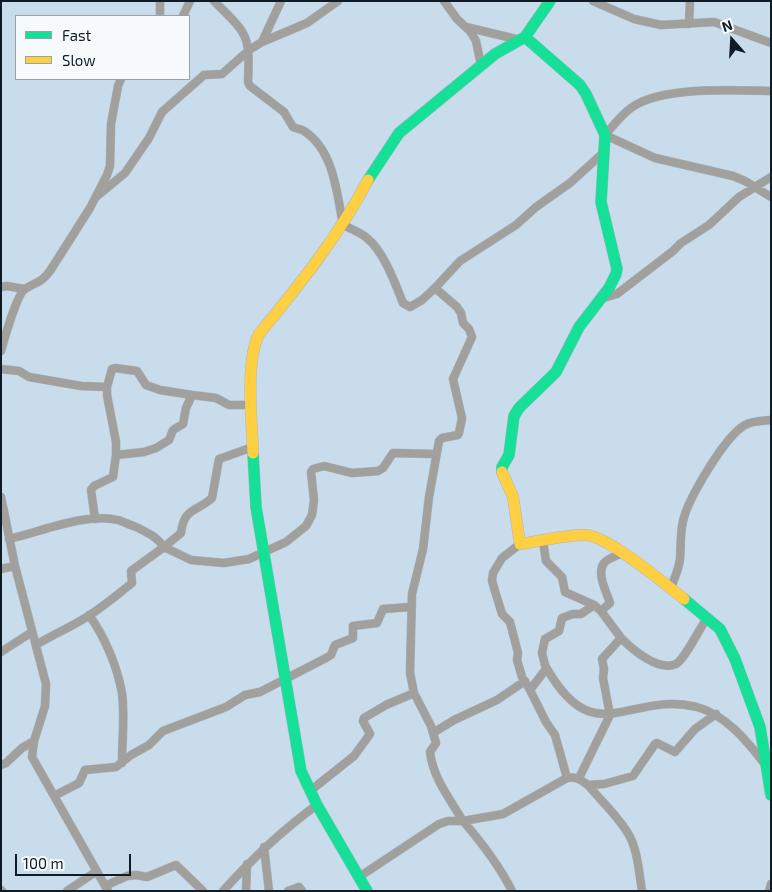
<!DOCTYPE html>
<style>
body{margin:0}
#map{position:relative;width:772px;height:892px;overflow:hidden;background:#c9dcec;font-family:"Exo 2",sans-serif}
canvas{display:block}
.frame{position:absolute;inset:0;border:2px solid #0f1c27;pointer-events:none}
.legend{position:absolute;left:15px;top:15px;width:175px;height:65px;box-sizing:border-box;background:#f6fafd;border:1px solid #9aa1a7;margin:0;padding:6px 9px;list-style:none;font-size:15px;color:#0f1c27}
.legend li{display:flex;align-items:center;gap:10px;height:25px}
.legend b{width:25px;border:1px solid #9aa1a7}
.north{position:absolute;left:707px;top:15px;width:50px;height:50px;-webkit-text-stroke:4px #f6fafd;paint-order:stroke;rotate:341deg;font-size:14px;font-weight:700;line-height:20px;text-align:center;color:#0f1c27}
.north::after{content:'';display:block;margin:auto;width:18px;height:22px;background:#0f1c27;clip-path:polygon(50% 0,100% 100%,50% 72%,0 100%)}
.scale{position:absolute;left:15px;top:854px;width:116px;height:22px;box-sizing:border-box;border:2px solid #0f1c27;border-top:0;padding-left:6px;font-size:15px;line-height:18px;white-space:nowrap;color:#0f1c27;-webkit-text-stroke:4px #f6fafd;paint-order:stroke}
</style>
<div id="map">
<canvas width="772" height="892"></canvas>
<div class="frame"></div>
<ul class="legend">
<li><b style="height:6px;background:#16e098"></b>Fast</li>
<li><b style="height:6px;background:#ffcf43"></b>Slow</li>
</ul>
<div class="north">N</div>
<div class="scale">100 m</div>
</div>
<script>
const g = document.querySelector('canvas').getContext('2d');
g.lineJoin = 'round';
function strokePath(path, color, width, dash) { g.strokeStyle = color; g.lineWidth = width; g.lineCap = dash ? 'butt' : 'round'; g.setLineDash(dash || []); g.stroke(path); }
const street = new Path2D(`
 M214,1C248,35 250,34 248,82L250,86L284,112L293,127C297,129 301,129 304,131C334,150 337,194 343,225C351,229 360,232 367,238C384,252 395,283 403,303L410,307L422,300L435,288L460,261L516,225L536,207L570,183L603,153
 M444,1L457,19L470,31L476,41L481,65
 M593,1L634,19L661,25L714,22L771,43
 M160,16V1
 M183,16L190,1
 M689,24L690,1
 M466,27L520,40
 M262,42L281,1
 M771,91C735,90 660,86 631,108C621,115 613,126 605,135L655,158L733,176L745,181L771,197
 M96,197L125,173L149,138L162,112L204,75L222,74L249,50L262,42L307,23L338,1
 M1,287L7,286L24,289
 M600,299L617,294L673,251L681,243L709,225L739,197L771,177
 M1,351C4,340 17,294 25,289C37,281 40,284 50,271L90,208L107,175L110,166L111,124L118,86L121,79
 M1,369L19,371L29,377L81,386L107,387V395L116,442V455L144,452L156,448L169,440L173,430L183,424L186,408L192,395L216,398L229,405H251
 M107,387L112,369L115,368L137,371L146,385L160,390L192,395
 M1,497L15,566L46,684L45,706L34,741L32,757L108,891
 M95,519L91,490L94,486L113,477L116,455
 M9,539C40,532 87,512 118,520C124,522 130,525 136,527C148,533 156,536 164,547L181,533C184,507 197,512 212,498L219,459L253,447
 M543,541L546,561L562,577L565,592L594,605
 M520,544L502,558L493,573L492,581L502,614L510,622L518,653L517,660L522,677L530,690
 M1,569L15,566
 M671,588C674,579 679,569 680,559C681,546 680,534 683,521C688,499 725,436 745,425C752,421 763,421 771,420
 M89,615C105,637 117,666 122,693C125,716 122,740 122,763
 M621,638C632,649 658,672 676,664C684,660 700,628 707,618
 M36,645C52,635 69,628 85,618C102,608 117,595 132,583L131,571L164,547L191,560L224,563L249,559L286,542L306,526L312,515L314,500L311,472L313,469L324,466L352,473L378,471L383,468L393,453L436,454
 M1,652L32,632
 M546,667C595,754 629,690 697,707C726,715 747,741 764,763
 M414,693L431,726L436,743L430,752C433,778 450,799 463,821L503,814L567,778C576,776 581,780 588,785L604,784L633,776L655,744L657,743L675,752L695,729L716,714
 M433,733L454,720L497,700L525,681
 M1,765L6,763L22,748L34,741
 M567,778L555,735L546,722L530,690L546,669L542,653L545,639L559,631L562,618L573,614H581L594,605L601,611
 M579,778L610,715L603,678L604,669L602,659L621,638L601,611L610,603C607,593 596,573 604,563C608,558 617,556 622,553
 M588,785C601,801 621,819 630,837C638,853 639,873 642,891
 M310,791L354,756L370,734L363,721L364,718L386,705L414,693L410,673L412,594L423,549L429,497L439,441L442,438L458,435L459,433L462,418L453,379L472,337L469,329L463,323L461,313L457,307L435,288
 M54,796L79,783L85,770L116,767L131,755L149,745L163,731L226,707L245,695L260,692L326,658L331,655L335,645L353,638V626L377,623L383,609L410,607
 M264,847L269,891
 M359,877L439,824L448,821H463C482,843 499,865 512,891
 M105,886L127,876L136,875L147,877L176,865L203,891
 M1,890L2,891
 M67,891L97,871
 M223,891C252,859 282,830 317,805
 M246,891L247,864
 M288,891L299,887L302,891
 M769,891L771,884`);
const fast = new Path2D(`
 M368,180L399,133L495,54L525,37L550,1
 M253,453L256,507L301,771L317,805L367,891
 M502,472V467L509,455L514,416L519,408L556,372L579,327L609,288L616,274L617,269L601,202L605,135L586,94L580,85L525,37
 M684,599L720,629L735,659L760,727L771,795`);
const slow = new Path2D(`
 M253,453C252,421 245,362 259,334C300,284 338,237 368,180
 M502,472L513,497L520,544C540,541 565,535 585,535C607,535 665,584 684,599`);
strokePath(street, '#aab9c6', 9);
strokePath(fast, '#aab9c6', 12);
strokePath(slow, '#aab9c6', 12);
strokePath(street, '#a2a09c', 8);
strokePath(fast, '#16e098', 11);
strokePath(slow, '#ffcf43', 11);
</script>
